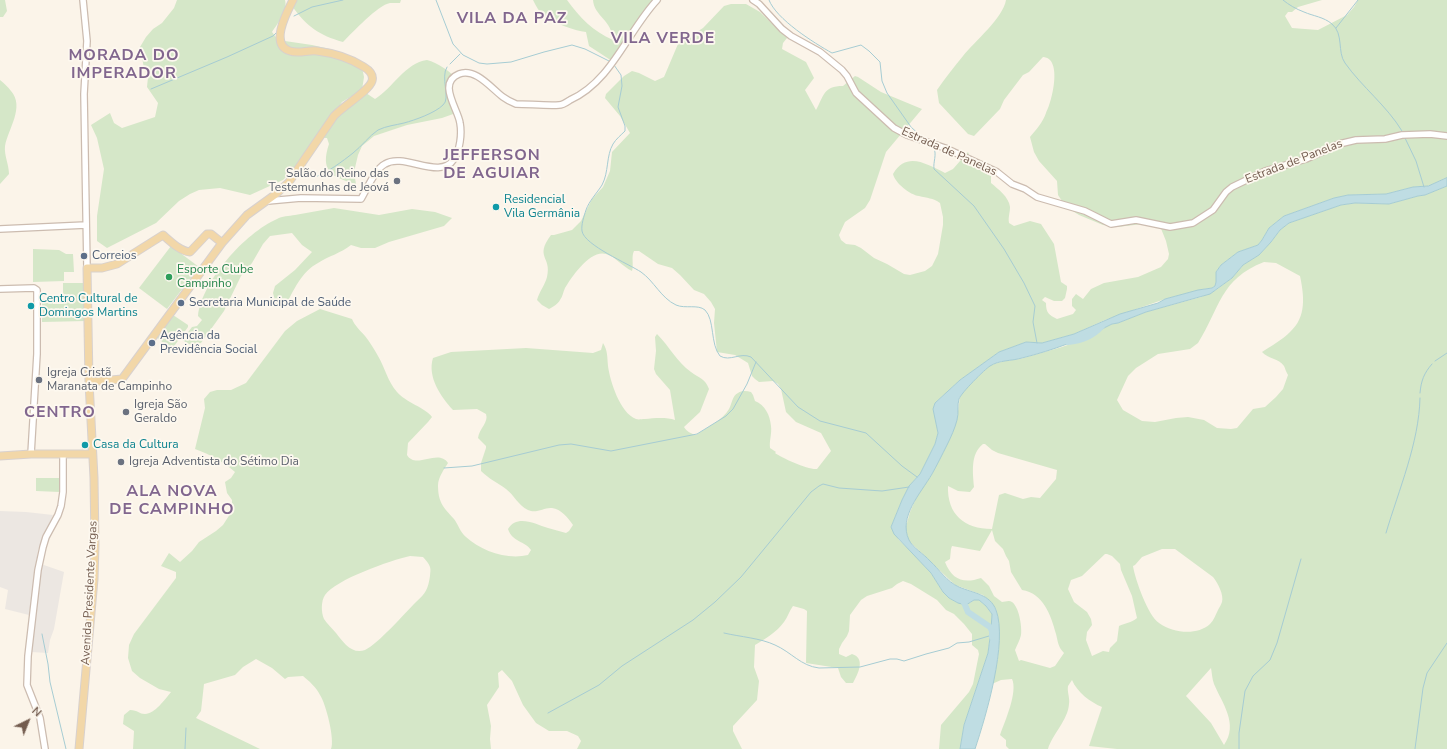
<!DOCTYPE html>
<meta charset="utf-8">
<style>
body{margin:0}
#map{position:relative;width:1447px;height:749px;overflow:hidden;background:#fbf4e9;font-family:"Nunito Sans",sans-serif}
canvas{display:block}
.north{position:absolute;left:8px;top:701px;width:40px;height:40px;-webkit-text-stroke:3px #fdf8ef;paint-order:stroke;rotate:43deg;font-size:11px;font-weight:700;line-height:16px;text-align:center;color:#735c4f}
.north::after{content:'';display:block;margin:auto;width:14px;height:18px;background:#735c4f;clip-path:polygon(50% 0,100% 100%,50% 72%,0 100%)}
</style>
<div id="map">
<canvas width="1447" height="749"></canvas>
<div class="north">N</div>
</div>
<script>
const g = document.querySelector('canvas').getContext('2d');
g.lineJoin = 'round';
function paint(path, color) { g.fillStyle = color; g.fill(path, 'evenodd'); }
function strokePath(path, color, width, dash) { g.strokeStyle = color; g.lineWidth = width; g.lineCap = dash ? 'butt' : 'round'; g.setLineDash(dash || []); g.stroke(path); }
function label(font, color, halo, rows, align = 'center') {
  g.font = font + ' "Nunito Sans",sans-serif'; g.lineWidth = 3.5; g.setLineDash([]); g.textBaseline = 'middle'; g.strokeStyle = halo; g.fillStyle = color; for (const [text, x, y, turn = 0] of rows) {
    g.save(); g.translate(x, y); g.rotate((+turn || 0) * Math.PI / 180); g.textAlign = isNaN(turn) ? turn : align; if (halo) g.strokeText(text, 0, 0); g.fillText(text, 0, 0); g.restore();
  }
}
const industrial = new Path2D(`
 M0,511L26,512L53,515L38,550L29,615L5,609L8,590L0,587Z
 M41,564L64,572L54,629L50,640L48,653L31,652Z`);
const green = new Path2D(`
 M0,0H5L7,11L3,17H0Z
 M177,0H285C288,11 278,23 272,32L278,40L312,45L330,49L346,55L362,67L364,77L362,90L342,102L301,162L283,180L250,195L220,188L199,190L190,194L179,201L156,223L107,248L97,241V216L104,169L97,138L91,125L110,113L114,123L122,128L155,117L158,103L147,87L148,77L144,68L140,47L146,37L153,29L162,23L174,8Z
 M295,0H401L400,3C397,3 393,3 390,3C378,5 353,32 343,42C319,35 307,27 292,6Z
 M533,0H567C580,18 593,31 613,40C612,20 594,16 593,0H656L612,61L589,46L586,32C574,31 555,23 544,16C539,12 536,6 533,0Z
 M1006,0H1322L1298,7L1292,12H1288L1285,16L1292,28L1318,30L1347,15L1354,7L1358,0H1447V178L1428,186L1413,187L1386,194L1348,195L1334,198L1284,216L1269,228L1262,240L1258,245L1238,252L1221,265L1216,272V282L1215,286L1212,288L1204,289L1165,299L1105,320L1074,334L1042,343L1026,342L999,352L960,380L935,403L934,409L938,433L935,444L920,474L909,486L902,500L891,527L899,540L913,553L931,573L943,592L949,598L958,603H970L974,600H979L986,606L992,614L991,630L988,653L964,725L960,749H939L941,725L969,692L973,684L979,654L978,650L972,645V634L964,624L954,614L946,610L937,600L911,584L903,581L897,584L892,588L867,596L861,600L850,615L849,631L847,636L842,643L839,649V654L846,657L852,654C866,658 858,674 853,683H846L841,677L838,668L806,663L807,611L804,609L793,606C789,611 788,617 784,622C777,632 765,639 755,645L754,667L759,681L757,700L733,726V731L742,749H577L581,741L578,736L567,731H549L536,723L523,705L512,681L502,670L498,673L499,687L487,705L491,726L490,739L491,749H331C335,740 326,704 320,695C316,687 309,681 303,676L288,677L285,679L272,668L256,659L243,667L235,675L204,684L201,711L196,718L260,749H133L134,731L123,724L124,715L130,710C138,710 139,714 145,714C155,714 165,699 171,692L159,689L140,678L132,671L128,658L129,645L134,634L176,578V572L161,566L169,553L180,562L192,551L199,542L216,531L223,525L232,511V500L227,493L225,482L231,478L235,472C222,461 211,455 195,449L205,408L204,399L210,392L217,390H231L246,383L285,331L297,321L320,309L352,319C355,326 359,329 365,336C370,342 374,349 378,356C385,368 388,382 397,392C405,402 426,408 432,417L428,422L408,443L407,455C416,470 438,448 448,463C444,469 438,478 438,485C438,502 443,507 454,519C458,524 460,532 466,537C481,551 507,560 528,555L531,550C525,541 512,542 508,529C517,514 535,524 548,528C554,530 560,531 566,533L569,531L573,525C568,518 561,509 552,508C544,507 537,514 528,510C518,505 514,495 506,489C498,483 489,479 481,471V463L486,448V446L478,438C479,429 489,422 486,414L477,409L453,410C441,397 427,377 433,358L451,352L526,348L593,353L601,350L603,343C608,351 607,357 608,366C610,381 620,413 636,419C639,420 641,419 645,419C654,418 667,417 675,420L670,390L656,374L654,369L656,351L655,337L657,334C669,346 677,362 691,372C700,379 705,378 709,389L700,412L684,427C687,432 692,434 696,435C706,428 723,420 729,409C732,404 732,396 738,393C742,390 747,391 751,392L753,395L755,401C765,405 770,415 771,426C772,434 769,441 770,448L776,452L775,453C782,458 808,470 817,469L831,451L821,433L796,422L786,412L781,389L778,384L773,381L759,382L755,379L752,376L748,363L735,355L717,352L714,323L715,309L711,302L704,294L694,290L680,275L672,268L658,264L639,251H634C631,257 634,265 632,271C623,267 616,257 606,254C591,249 572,276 565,288C563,292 563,296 560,300C558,304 553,307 549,309L542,305L537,300C539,292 545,285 547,277C552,256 534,258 551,235H554L572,230L581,221L592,199L603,187L610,171L612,152L630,133L620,116L605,98L606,94L624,76L632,71L639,73L655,81L664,77L678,44L703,28L724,6L731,4H746L760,12L787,38L783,43L782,49L806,62L814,78L805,90L816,110C824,96 823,86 843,86L855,76L858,77L881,92L922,109L886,152L870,200L865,208L845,222L839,235L841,240L846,244L855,245L861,248L874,258L887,264L904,274L910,275L925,271L932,266L938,254L943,225V217L940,203C933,198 927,198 919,196C910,195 895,183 893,174C907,151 926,164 945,173L953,169L968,152C971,162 981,173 991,176V183C998,189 1009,197 1010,207C1010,213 1008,217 1009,223L1014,226L1030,221L1041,224L1054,244L1061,282L1067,286V289L1065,298L1062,301H1054L1045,297L1042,300L1046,303C1046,313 1049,315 1057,319L1073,314L1076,310L1072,306V299L1076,294L1083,299L1091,289L1104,283L1138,277L1161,267L1168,259L1169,254L1166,241L1160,226L1143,224L1117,227L1103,225L1079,215L1066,207L1058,195L1057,181L1039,161L1034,152L1030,137C1036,130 1043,122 1046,113C1052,102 1063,58 1043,57L1029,72L1023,75L1004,100L1000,109L974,136L968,134L939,103L937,90C945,78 954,67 963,56C975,41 1003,18 1006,0ZM410,556L423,557C426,560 429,564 430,567C431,570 430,573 430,576C428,589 426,593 416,602C405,613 378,644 365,650C352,655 343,642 336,633C332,628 327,624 324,619C321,612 321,601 325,595C335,580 391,560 410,556Z
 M427,60C438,63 448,70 456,78C447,88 454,101 456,113L442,118L407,125L374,136L362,146L358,155L354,172L356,184C331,177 320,171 329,144L327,138H324L337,116L366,93L375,99C393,88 405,63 427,60Z
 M0,80C4,83 8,87 11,91C25,107 8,129 5,146C4,155 9,165 9,174L0,184Z
 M1447,186V749H1117L1089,746L1102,707C1090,702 1077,692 1072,680L1068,686C1067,692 1070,698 1069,704C1068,720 1052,735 1048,749H1009L1006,746V740L1000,735C1005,721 1018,692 1012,679L1001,680L992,684L998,658L999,626L996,609L983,595L955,585L909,541L905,530L910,512L918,494L932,474L947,444L957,419L960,397L964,390L990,365L1005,361L1020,359L1062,347L1076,342L1112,324L1118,323L1146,312L1201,297L1216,290L1232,278L1243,265L1259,255L1271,242L1280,230L1289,223L1341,205L1355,203L1389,204L1418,196L1425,195ZM1264,262L1276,263L1300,276C1304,295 1307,317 1290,332C1282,340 1271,346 1262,352C1268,359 1279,358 1284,366C1285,368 1286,372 1288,375L1283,389L1276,397L1265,407L1253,409L1237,428L1231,429L1217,428L1204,420L1188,417L1176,418L1155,422L1142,421L1123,410L1117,400L1128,376L1136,368L1158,354L1190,349L1198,343C1220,308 1220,279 1264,262ZM983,444H985L992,450L998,453L1057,470L1056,479L1040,498L1031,497L1023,499L1005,493L999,495L992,529C964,529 947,514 948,486L958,491L970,492L974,487C973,473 970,454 983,444ZM992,530L995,541L1003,549L1006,556L1009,561L1011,572L1022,590C1043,593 1051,615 1056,634C1058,642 1058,647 1064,653L1055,666L1050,668L1021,660L1019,661L1015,650C1017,645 1020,640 1021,635C1022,626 1019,607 1012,602C1009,600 1005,602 1002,602L994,596L989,586L981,578C964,584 952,580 945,562L950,559L951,549L952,546L980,551ZM1162,549H1175L1213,577C1218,583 1224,595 1222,602C1221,605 1219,608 1218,610C1216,614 1214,620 1210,624C1197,636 1173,633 1159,623C1148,616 1135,579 1133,566L1135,565L1142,557ZM1105,554H1107L1112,556L1120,564L1121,570L1132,596L1137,618C1131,623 1125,623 1119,626L1117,641L1110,648L1109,652L1103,651L1092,656L1086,640L1087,632L1092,625L1091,619L1087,612L1074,602L1068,589L1071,580L1082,576ZM1211,668C1212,673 1212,679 1214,684C1222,703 1239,724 1224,745L1211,723L1186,696Z
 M334,208L379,215L412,209L435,212L452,218L444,226L389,242L375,248H361L351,245C341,253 329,256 318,263C302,271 293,291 285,307L276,304L273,293L275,286L295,270L312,252L302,245L292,233L270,236L263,244L252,263L241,276L224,311L201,343L191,345L182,340L192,327L197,326L202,320L198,316C202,281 245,233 277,219C282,216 289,216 295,215C308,213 321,210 334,208Z
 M171,246L199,267L167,309L139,288Z
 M33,249L59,250L66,254H73L74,272H64V281L33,282Z
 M63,283H85L86,321L42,322V299H53V304H63Z
 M173,315L188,325V327L172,349L157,338Z
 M36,478H60V492L36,491Z`);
const water = new Path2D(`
 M1447,178V186L1425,195L1418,196L1389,204L1355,203L1341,205L1289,223L1280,230L1271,242L1259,255L1243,265L1232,278L1210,294L1146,312L1118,323L1112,324C1083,339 1054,350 1022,358C1012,361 999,360 990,366C985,369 961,393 959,399C957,405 959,413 957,420C955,428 951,437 947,445C942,455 937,465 932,474C921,493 898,517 909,540C913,548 924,554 930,561C939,569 947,582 959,587C973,593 990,594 996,610C1008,642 986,716 975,749H960L964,725L988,653L991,630L992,614L986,606L979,600H974L966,605L958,603L949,598L943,592L931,573L894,534L891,527L902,500L909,486L920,474L935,444L938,433L933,409L935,403L960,380L999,352L1026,342L1042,343L1074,334L1120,314L1158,303L1165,299L1198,290L1212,288L1215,286L1216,282V272L1221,265L1238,252L1258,245L1262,240L1269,228L1284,216L1334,198L1348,195L1386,194L1413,187L1428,186Z`);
const stream = new Path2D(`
 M436,0L453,44L463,55L479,63L487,64L511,62L544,52L572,45L585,49L609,61
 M769,0C776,19 814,43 832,53L861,45L869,51L880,62L882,81L887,93L911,127L923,138
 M1283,0C1289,5 1296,9 1304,12C1313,16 1324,17 1332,24C1344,34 1337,52 1345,63C1362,87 1387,106 1402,131
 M294,16L312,7L343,0
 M1336,28L1358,0
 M450,64L460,54
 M614,65L621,75L622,86L618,107L625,126V131C621,135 616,139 613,144C606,156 609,172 602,185C597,193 589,201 586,210C584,216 581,225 582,231C584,245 629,264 641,272C654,281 661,298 676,305C685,309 698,304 705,310C715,320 710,344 720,356C730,362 740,352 751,357L798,407L820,421L866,433L902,466L917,477
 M151,89L227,57L273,36L278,31
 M1405,138L1416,161L1424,187
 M934,148C937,155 933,162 934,169L974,206L1004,249L1024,283L1035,306L1033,322L1037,343
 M315,177C327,173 343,161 353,153C362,146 369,136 378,130C386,126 396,125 404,123C415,120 435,113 443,105C451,99 440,77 447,67
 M1435,361L1447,353
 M1420,393C1421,381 1424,373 1432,364
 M444,468L472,466L559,445L571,444L611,451L697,434L726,416L733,409L747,384L756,362
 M1386,533C1399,489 1419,443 1420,398
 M724,633C741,637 760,638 775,645C791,652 801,666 819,668L860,667L890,659H897L904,661L926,654L949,648L957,643L969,642L989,636L991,637
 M42,634L48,664L50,682L66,749
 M548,713L599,685L622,666L693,620L715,602L741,577L811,492L819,486L823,484L839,488L882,491L909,487
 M185,749L186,728
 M1239,749V733L1245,691L1253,676L1270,660L1277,643L1301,559
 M1415,749L1423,688L1427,673L1447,643`);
const river = new Path2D(`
 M1068,342C1081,341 1093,336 1102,326
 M962,598L968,612L990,627L992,631V637`);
const minor = new Path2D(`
 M83,0L87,41L84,94L87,268
 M753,0L759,4L782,29L791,36L820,52L842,70L847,76L856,93L894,128L907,135L945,148L997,172L1012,184L1025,189L1037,197L1085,211L1111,224L1136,220L1170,227L1193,223L1213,210L1226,192L1232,187L1265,171L1306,159L1339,144L1356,140L1385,139L1402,135L1430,134L1447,136
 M268,201L301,198L361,199C367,189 375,169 385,164C404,152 440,181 454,159C460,150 462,134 460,123C458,109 437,83 459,74C475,67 492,89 503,97C507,100 511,102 516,104C528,104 548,106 559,105C563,105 567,102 570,100C612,81 627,32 657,0
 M0,229L86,225
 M0,289L34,288L37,290V354L31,454
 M45,749L40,718L27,685L28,656L38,570L43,547L46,537L58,515L61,506L63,492V454`);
const major = new Path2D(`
 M89,382L122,379L222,243L247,215L276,194L289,182L334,116C343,106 369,91 372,81C374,74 369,70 364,67C350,58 333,53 317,51C308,50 298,54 290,51C269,45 287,12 293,0
 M0,456L31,454H92
 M79,749L94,579L95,545L94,478L89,382L87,268H102L117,264L163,235C171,242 180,251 190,252L207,234H211L222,243`);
const markers = [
 [397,181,4,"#6b7280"],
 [496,207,4,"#0f9aa8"],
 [84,256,4,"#5c6f8a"],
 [169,277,4,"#2e9e5b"],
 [181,303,4,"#5c6f8a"],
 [31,306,4,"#0f9aa8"],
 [152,343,4,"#5c6f8a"],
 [39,380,4,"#6b7280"],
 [126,412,4,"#6b7280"],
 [85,445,4,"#0f9aa8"],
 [121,462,4,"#6b7280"]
];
const streetNames = [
 ["Estrada de Panelas",949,152,24],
 ["Estrada de Panelas",1294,162,-21],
 ["Avenida Presidente Vargas",90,593,-87]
];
const worshipNames = [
 ["Salão do Reino das",389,174,"right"],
 ["Testemunhas de Jeová",389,188,"right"],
 ["Igreja Cristã",47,373],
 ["Maranata de Campinho",47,387],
 ["Igreja São",134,405],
 ["Geraldo",134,419],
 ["Igreja Adventista do Sétimo Dia",129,462]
];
const cultureNames = [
 ["Residencial",504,200],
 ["Vila Germânia",504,214],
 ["Centro Cultural de",39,299],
 ["Domingos Martins",39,313],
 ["Casa da Cultura",93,445]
];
const serviceNames = [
 ["Correios",92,256],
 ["Secretaria Municipal de Saúde",189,303],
 ["Agência da",160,336],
 ["Previdência Social",160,350]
];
const leisureNames = [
 ["Esporte Clube",177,270],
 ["Campinho",177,284]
];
const districtNames = [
 ["VILA DA PAZ",512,19],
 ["VILA VERDE",663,39],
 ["MORADA DO",124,56],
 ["IMPERADOR",124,74],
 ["JEFFERSON",492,156],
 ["DE AGUIAR",492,174],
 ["CENTRO",60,413],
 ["ALA NOVA",172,492],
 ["DE CAMPINHO",172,510]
];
paint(industrial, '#ece7e2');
paint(green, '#d5e7c8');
paint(water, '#bfdde3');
strokePath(water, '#a6ccd3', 1);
strokePath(stream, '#a6ccd3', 1);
strokePath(river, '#bfdde3', 6);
strokePath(minor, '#ccbcb0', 8);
strokePath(major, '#d8d1ce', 9);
strokePath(minor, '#fff', 5.5);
strokePath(major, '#f2d7a8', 7);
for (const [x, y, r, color] of markers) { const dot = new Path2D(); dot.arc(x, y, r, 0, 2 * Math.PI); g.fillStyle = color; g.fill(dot); strokePath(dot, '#fdf8ef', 1.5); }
label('12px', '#735c4f', '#fdf8ef', streetNames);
label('12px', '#5b616d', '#fdf8ef', worshipNames, 'left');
label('12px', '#0d838f', '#fdf8ef', cultureNames, 'left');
label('12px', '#4e5e75', '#fdf8ef', serviceNames, 'left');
label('12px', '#27864d', '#fdf8ef', leisureNames, 'left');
g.letterSpacing = '1px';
label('bold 16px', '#81668e', '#fdf8ef', districtNames);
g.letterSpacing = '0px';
</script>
